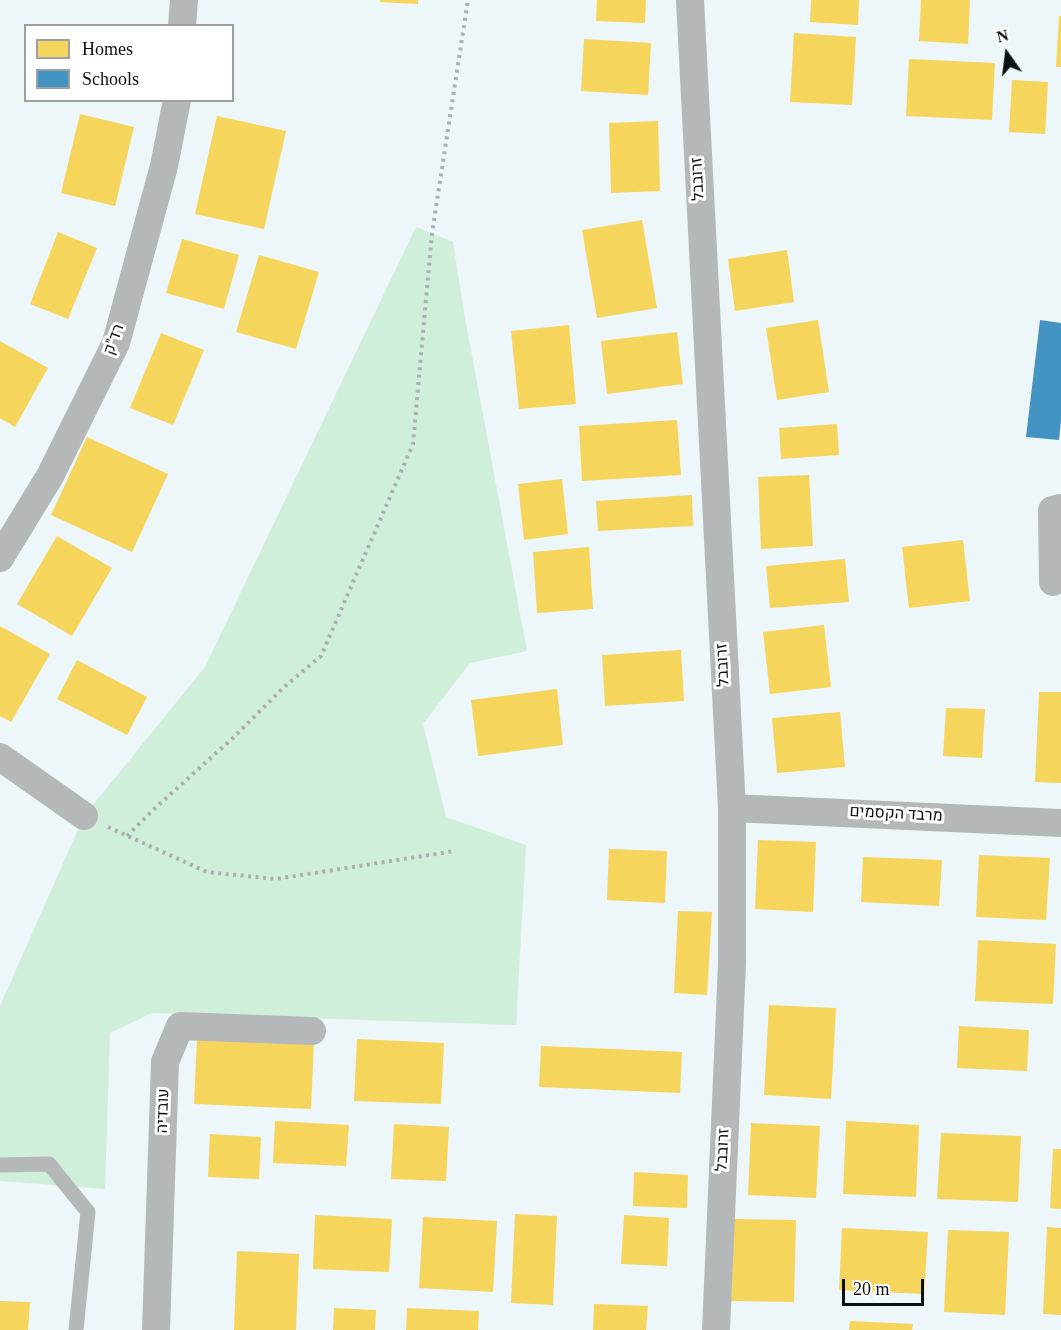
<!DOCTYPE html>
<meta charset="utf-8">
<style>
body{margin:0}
#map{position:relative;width:1061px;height:1330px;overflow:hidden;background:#edf6f8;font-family:Georgia,serif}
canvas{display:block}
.legend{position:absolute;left:24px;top:24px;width:210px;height:78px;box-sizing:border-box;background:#fff;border:2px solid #9da0a1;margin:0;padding:8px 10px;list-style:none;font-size:18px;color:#0a1113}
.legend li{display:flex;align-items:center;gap:12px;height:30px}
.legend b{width:30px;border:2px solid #9da0a1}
.north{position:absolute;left:977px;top:24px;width:60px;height:60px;-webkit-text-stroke:4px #fff;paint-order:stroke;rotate:346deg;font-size:16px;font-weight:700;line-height:24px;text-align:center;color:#0a1113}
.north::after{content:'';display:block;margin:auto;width:21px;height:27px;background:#0a1113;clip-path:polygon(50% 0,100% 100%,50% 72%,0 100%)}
.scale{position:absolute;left:842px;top:1279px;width:82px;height:27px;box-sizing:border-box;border:3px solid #0a1113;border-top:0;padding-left:8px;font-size:18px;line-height:21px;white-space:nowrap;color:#0a1113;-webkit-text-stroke:4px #fff;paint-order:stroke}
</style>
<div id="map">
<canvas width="1061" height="1330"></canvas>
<ul class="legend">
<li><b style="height:16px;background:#f6d55c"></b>Homes</li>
<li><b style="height:16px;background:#4393c3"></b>Schools</li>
</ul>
<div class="north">N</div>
<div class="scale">20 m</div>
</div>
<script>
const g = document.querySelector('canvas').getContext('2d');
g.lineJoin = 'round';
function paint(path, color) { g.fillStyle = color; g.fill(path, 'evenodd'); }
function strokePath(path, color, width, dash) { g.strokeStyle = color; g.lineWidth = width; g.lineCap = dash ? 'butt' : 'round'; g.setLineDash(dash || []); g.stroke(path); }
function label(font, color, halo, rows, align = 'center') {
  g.font = font + ' Georgia,Heebo,serif'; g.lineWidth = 6; g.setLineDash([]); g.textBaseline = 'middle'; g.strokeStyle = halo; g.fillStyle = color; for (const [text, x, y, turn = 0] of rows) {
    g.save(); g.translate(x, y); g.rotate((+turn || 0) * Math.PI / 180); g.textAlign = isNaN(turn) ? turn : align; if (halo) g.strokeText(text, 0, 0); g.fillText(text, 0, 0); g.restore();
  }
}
const green = new Path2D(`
 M416,227L453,242L465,318L527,651L470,663L423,724L446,817L526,845L516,1025L152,1013L110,1033L105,1189L0,1181V1006L84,816L205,667Z`);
const homes = new Path2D(`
 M380,0H418V4L380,2Z
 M597,0H646L645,23L596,21Z
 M811,0H859L858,25L810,22Z
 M921,0H970L968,44L919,41Z
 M1059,16H1061V67H1056Z
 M794,33L856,37L852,105L790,102Z
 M584,39L651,43L648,95L581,91Z
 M909,59L995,63L992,120L906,116Z
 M1012,80L1048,82L1045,134L1009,132Z
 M80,114L134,127L115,206L61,193Z
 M217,116L286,131L264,229L195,214Z
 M658,121L660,191L611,193L609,123Z
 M642,220L657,308L597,318L582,230Z
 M58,232L97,248L68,319L30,304Z
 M182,239L239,255L224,309L166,293Z
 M787,250L794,302L735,311L728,259Z
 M259,255L319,272L296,349L236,332Z
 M818,320L829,392L777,400L766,328Z
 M569,325L576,404L519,409L511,331Z
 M677,332L683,384L607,394L601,341Z
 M161,333L204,350L173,425L130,408Z
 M0,341L48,368L15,427L0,418Z
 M677,420L681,475L582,481L579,426Z
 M837,424L839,455L781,459L779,428Z
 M87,437L168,474L132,552L51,515Z
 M809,475L813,546L761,549L758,477Z
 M562,479L568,534L524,540L518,484Z
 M692,495L693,526L598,531L596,501Z
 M57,536L112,568L72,636L17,604Z
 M963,540L970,601L909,608L902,547Z
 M589,547L593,609L537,613L533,552Z
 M845,559L849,602L770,608L766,566Z
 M824,625L831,687L770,694L763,632Z
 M0,626L50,654L11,722L0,716Z
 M681,650L684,701L605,706L602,655Z
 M77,660L147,697L127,735L57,699Z
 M557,689L563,745L478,756L471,700Z
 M1039,692H1061V783L1035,782Z
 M946,708L985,709L982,758L943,756Z
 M840,712L845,767L777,773L772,718Z
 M758,840L816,842L813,912L755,909Z
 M609,849L667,851L665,903L607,900Z
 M979,855L1050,858L1046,920L976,917Z
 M863,857L942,860L939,906L861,902Z
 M678,911L712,912L707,995L674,993Z
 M978,940L1056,944L1053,1004L975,1001Z
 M769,1005L836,1008L831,1099L764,1095Z
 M959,1026L1029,1030L1027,1071L957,1068Z
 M197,1037L314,1043L311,1109L194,1104Z
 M357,1039L444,1043L441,1104L354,1101Z
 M541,1046L682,1052L680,1093L539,1087Z
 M275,1121L349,1125L346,1166L273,1163Z
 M846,1121L919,1125L916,1197L843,1194Z
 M751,1123L820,1126L816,1198L748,1195Z
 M394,1124L449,1127L446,1181L391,1179Z
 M941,1133L1021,1136L1018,1202L937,1199Z
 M210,1134L261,1137L259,1179L208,1177Z
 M1053,1149H1061V1209L1050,1208Z
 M634,1172L688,1175L687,1208L633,1206Z
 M515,1214L557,1216L553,1305L511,1303Z
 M315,1215L392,1219L389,1272L313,1269Z
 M624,1215L669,1218L667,1266L621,1264Z
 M423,1217L497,1221L493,1292L419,1288Z
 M733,1219L796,1220L794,1302L731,1301Z
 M1047,1227L1061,1228V1315L1043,1314Z
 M842,1228L928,1232L924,1294L839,1290Z
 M948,1230L1009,1232L1005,1315L944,1312Z
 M237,1251L299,1254L296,1330H234Z
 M0,1301L30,1302L28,1330H0Z
 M594,1304L648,1306L646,1330H593Z
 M334,1308L376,1310L375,1330H333Z
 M407,1308L479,1311L478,1330H406Z
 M850,1321L913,1324L912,1330H849Z`);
const schools = new Path2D(`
 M1040,320L1061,323V420L1059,440L1026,437Z`);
const path = new Path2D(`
 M108,827L207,872L276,879L455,851
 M127,836L153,810L234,737L283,688L321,656L413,444L432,233L468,0`);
const lane = new Path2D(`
 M0,1165L49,1164L88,1212L76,1330`);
const street = new Path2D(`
 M690,0L732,808V964L716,1330
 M182,26L184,0
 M0,558L50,476L116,343L164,166L177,100
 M1053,582L1052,510L1061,508
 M0,757L84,816
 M732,808L1061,823
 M156,1330L165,1062L180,1026L312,1031`);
const streetNames = [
 ["זרובבל",699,179,-93],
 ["רד\"ק",115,340,-70],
 ["זרובבל",724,665,-93],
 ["מרבד הקסמים",896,815,3],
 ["עובדיה",164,1111,-88],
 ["זרובבל",724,1150,-87]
];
paint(green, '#cfefda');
paint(homes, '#f6d55c');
paint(schools, '#4393c3');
strokePath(path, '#acb0b2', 4, [3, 4.5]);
strokePath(lane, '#b4b8b9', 15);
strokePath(street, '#b4b8b9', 28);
label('16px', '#0a1113', '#fff', streetNames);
</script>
